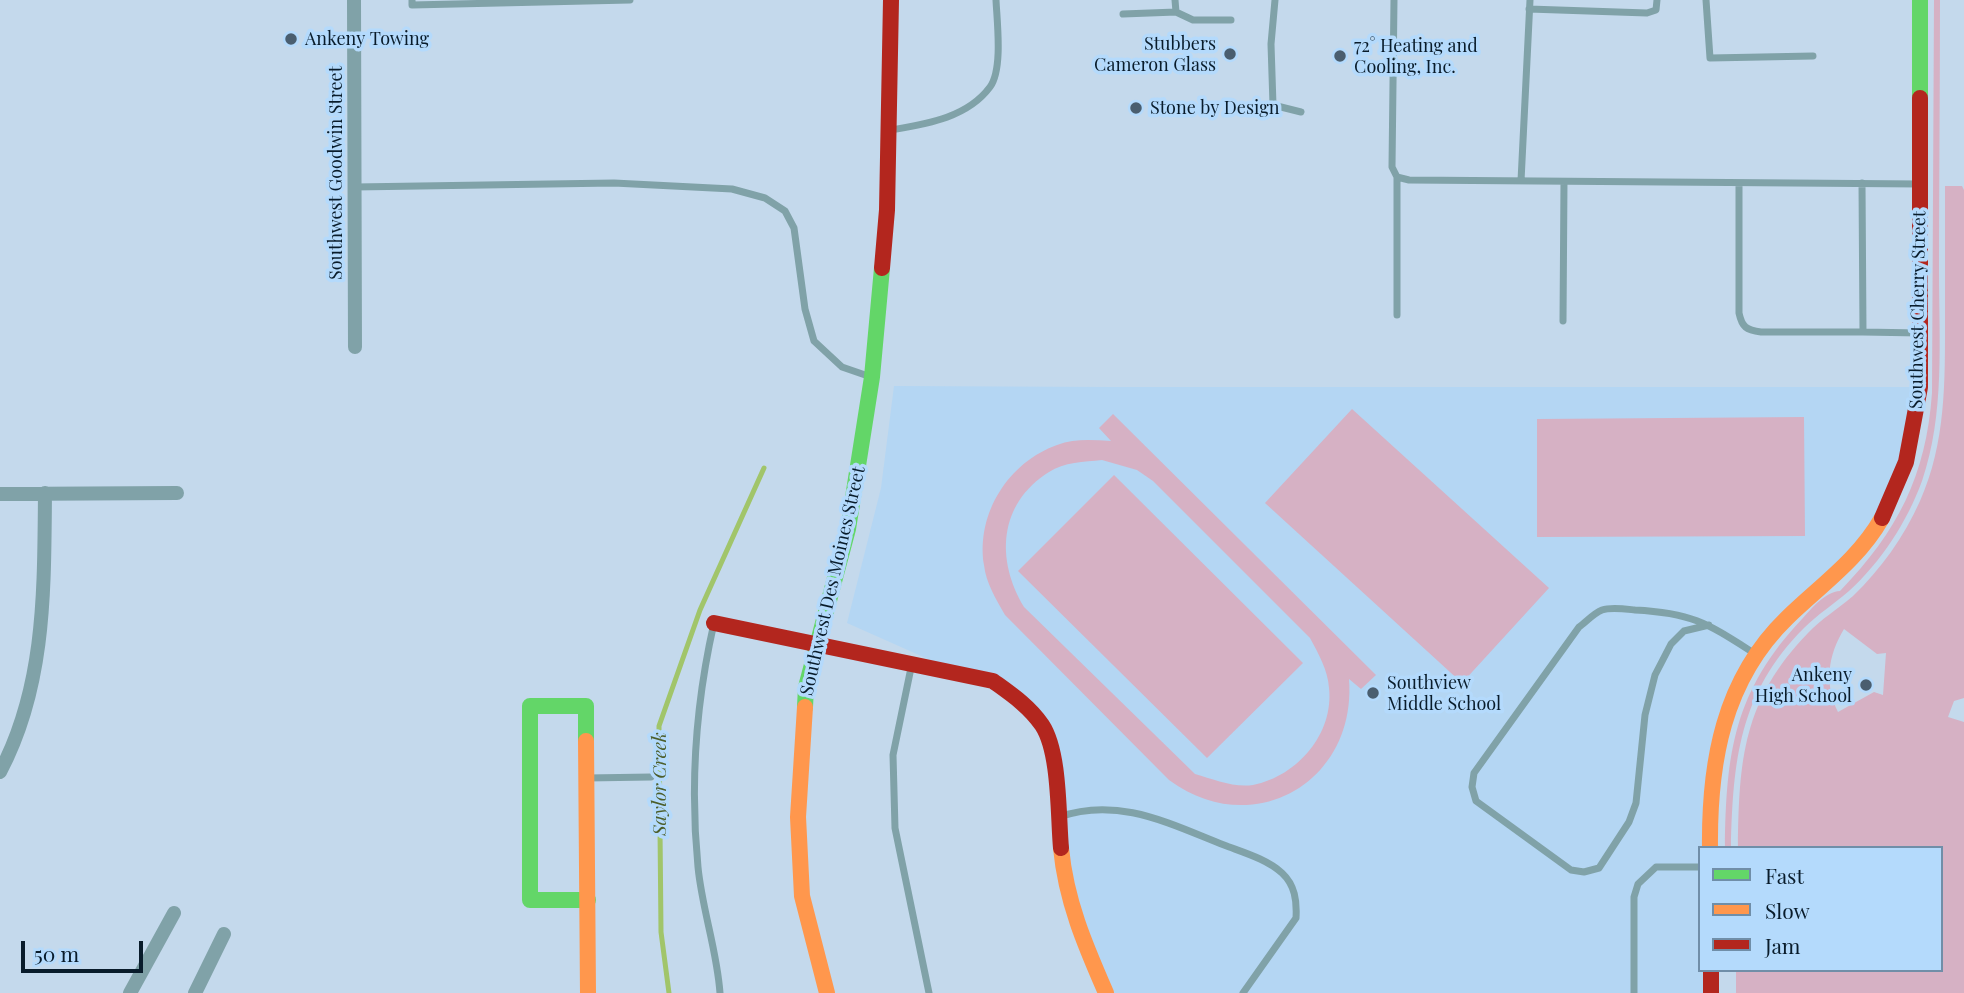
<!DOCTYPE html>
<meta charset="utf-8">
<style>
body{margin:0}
#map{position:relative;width:1964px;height:993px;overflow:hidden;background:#c4d9ec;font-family:"Playfair Display",serif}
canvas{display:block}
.legend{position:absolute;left:1698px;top:846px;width:245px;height:126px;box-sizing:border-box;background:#b4dafc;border:2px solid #708ea8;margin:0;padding:9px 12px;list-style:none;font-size:21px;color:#091c2b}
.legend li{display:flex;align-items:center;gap:14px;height:35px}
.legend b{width:35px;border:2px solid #708ea8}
.scale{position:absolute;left:21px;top:941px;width:122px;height:32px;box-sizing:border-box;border:4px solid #091c2b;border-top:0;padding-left:9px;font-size:21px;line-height:24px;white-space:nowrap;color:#091c2b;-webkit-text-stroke:5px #b4dafc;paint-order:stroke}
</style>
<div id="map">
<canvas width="1964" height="993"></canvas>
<ul class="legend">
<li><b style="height:9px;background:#63d668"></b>Fast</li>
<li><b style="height:9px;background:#ff974d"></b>Slow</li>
<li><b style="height:9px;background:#b3261e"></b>Jam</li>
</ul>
<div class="scale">50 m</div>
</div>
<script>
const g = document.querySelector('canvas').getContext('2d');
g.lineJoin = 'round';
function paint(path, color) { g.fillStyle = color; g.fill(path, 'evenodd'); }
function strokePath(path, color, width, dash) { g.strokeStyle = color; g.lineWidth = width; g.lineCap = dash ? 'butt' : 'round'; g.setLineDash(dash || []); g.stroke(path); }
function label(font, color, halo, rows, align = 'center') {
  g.font = font + ' "Playfair Display",serif'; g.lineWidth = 7; g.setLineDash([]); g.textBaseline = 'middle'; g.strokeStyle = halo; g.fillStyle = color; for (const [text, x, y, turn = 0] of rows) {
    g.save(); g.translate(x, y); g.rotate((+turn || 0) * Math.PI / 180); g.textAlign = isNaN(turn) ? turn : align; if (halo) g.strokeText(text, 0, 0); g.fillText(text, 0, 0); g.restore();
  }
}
const built = new Path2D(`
 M894,386L1109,387H1920L1883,518L1786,620L1729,706L1710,848H1700V970H1711V993H1106L1079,932L1053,758L1020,700L847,623L881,488Z`);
const green = new Path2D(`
 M1934,0H1940C1940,90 1939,181 1939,271C1939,341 1945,414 1922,481C1907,522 1881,562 1849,591C1834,604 1818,614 1804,628C1739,693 1733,761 1731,848H1725C1726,753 1734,691 1802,619C1812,608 1825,592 1840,591C1898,531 1926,476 1932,393Z
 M1945,186H1962L1964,190V698L1954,701L1948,717L1964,722V993H1736V970H1941V848H1738C1739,760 1743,700 1808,633C1821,619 1838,609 1853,596C1881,569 1904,537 1920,501C1946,443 1945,381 1945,319C1945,275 1945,231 1945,186ZM1844,629L1877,654L1886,653L1883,695L1874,692L1838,712C1824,684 1828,655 1844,629Z
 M1352,409L1549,588L1462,683L1265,503Z
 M1113,414L1376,675L1361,689L1349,679C1357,782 1253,842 1169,780L1005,615C996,599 986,583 984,565C976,513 1009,462 1057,445C1075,438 1093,440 1111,441L1099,428ZM1102,460L1137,470L1153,481L1310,638C1318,653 1328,670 1329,688C1334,733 1298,776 1253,785C1234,788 1213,779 1195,774L1024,607C996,560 998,504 1049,472C1064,462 1084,462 1102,460Z
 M1804,417L1805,536L1537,537V419Z
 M1114,475L1303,663L1207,758L1018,571Z`);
const stream = new Path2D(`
 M669,993L661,932L659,726L700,610L764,468`);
const lane = new Path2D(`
 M412,0V5L630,0
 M1175,0L1176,12L1193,20H1231
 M1275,0L1271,44L1273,105L1301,112
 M1394,0L1392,167L1397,177L1409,180L1920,184
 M1706,0L1710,58L1813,56
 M1529,9L1647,13L1656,10L1657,0
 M1123,14L1176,12
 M891,130C926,124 967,118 990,87C1003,69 997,22 996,0
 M1397,177V315
 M1521,181L1530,0
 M1739,183V313C1742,327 1746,330 1761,332H1863
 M1862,183L1863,332L1920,333
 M355,187L614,183L732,189L765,198L785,211L794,228L805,309L814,341L842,367L871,377
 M1563,321L1564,182
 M714,623C696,702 690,786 698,867C702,909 717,950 720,993
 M1709,625L1684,631L1671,644L1655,675L1645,715L1636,803L1629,822L1599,868L1584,872L1571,870L1476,801L1472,787L1474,773L1579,627C1586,622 1594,613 1602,610C1611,607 1625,609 1635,610C1694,613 1708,624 1757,655
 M912,663L893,755L895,828L929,993
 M587,778L651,777
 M1059,817C1118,796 1170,824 1224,845C1242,852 1267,859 1282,873C1295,885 1297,901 1296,918L1243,993
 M1634,993V897L1638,884L1656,867H1700`);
const street = new Path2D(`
 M354,0L355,347
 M0,494L177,493
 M0,772C46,685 44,589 45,493
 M130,993L174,913
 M195,993L224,934`);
const fast = new Path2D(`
 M1920,0V98
 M805,707L806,687L848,529L872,377L882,268
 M586,741V706H530V900H588`);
const slow = new Path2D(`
 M805,707L798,817L802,896L827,993
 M586,741L588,993
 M1061,848C1066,901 1085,945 1106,993
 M1710,848C1709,763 1723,680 1787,618C1821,585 1858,560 1882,518`);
const jam = new Path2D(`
 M882,268L887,210L891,0
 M1882,518L1906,462L1920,387V98
 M714,623L993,681C1011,694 1029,706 1042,725C1060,752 1058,815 1061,848
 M1711,970V993`);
const markers = [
 [291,39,7,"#4a5e6f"],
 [1230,54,7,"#4a5e6f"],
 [1340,56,7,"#4a5e6f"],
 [1136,108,7,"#4a5e6f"],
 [1866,685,7,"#4a5e6f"],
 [1373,693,7,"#4a5e6f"]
];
const poiNames = [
 ["Ankeny Towing",305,39],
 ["Stubbers",1216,44,"right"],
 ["Cameron Glass",1216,65,"right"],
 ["72° Heating and",1354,46],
 ["Cooling, Inc.",1354,67],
 ["Stone by Design",1150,108],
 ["Ankeny",1852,675,"right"],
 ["High School",1852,696,"right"],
 ["Southview",1387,683],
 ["Middle School",1387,704]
];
const streetNames = [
 ["Southwest Goodwin Street",336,173,-90],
 ["Southwest Cherry Street",1918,310,-89],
 ["Southwest Des Moines Street",833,581,-77]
];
const waterNames = [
 ["Saylor Creek",660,784,-90]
];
paint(built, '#b4d6f3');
paint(green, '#d6b1c4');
strokePath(stream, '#a1c56a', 5);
strokePath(lane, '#80a2a8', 7);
strokePath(street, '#80a2a8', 14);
strokePath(fast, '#63d668', 16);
strokePath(slow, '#ff974d', 16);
strokePath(jam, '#b3261e', 16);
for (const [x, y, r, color] of markers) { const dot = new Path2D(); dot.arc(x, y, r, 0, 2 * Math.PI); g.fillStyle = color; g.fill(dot); strokePath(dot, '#b4dafc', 2.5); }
label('18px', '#091c2b', '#b4dafc', poiNames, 'left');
label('18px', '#091c2b', '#b4dafc', streetNames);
label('italic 19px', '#4c5e2b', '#b4dafc', waterNames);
</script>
